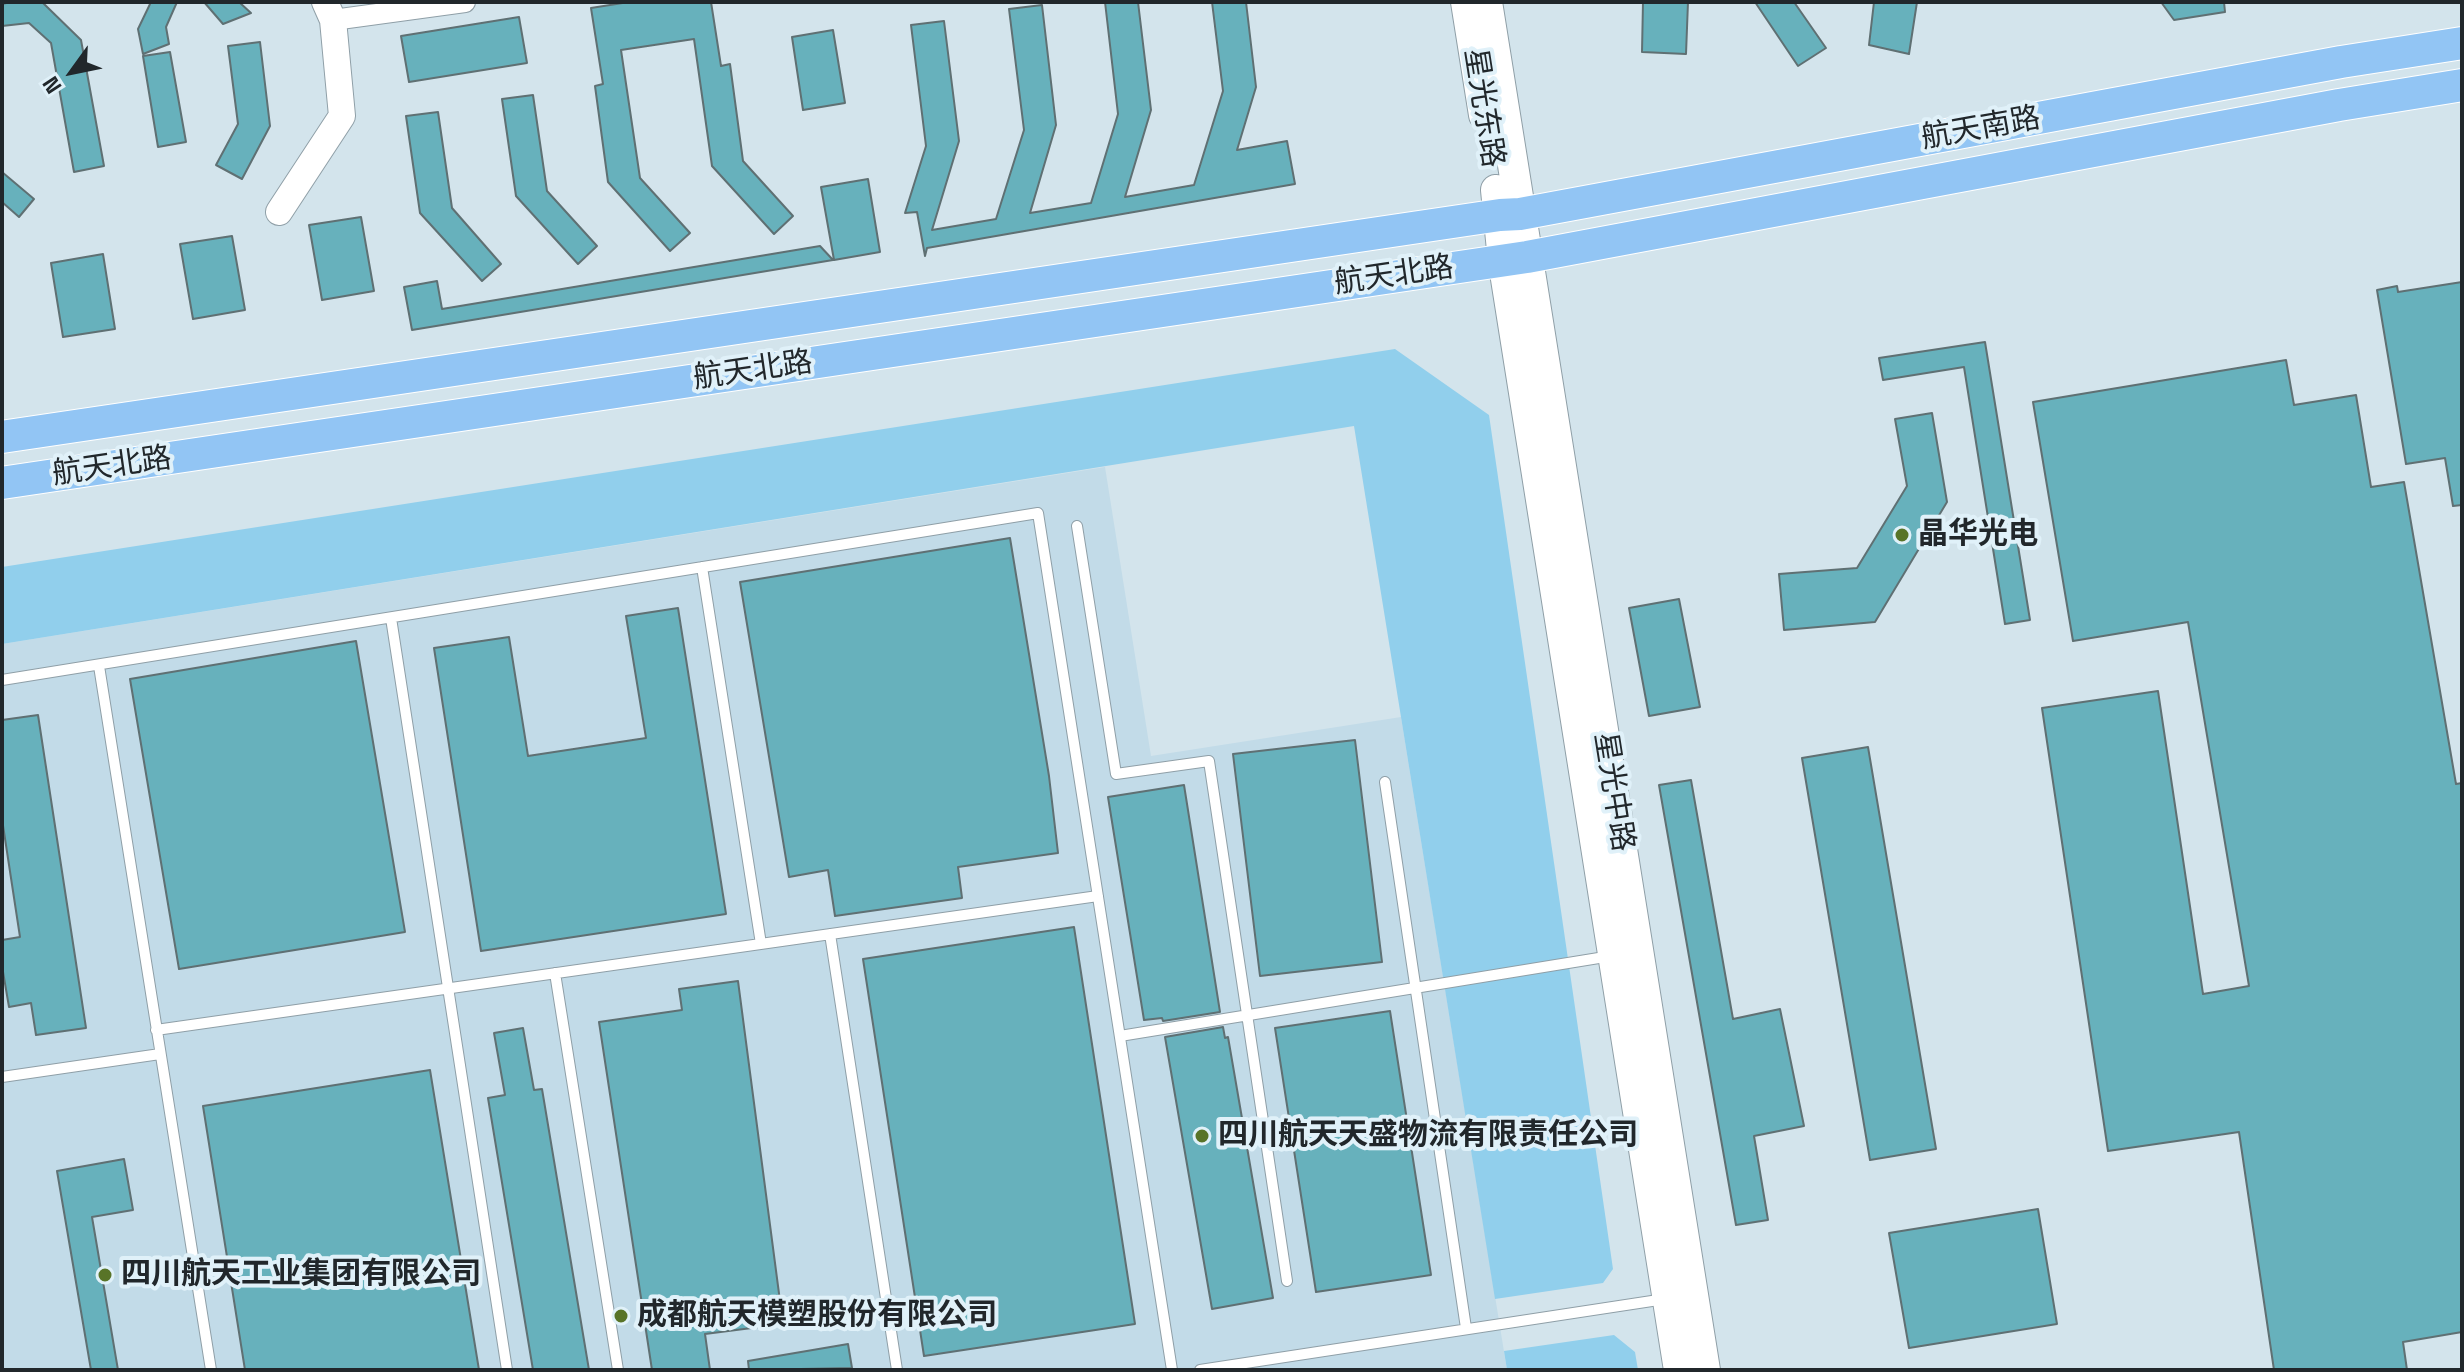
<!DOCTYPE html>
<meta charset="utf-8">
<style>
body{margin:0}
#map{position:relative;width:2464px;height:1372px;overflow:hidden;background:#d3e4ec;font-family:"Space Grotesk",sans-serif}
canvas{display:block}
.frame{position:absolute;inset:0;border:4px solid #21272b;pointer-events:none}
.north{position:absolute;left:32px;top:32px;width:80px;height:80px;-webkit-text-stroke:6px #e0f1f9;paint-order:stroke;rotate:237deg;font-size:22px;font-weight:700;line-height:32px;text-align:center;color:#21272b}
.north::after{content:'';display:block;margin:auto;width:28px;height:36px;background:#21272b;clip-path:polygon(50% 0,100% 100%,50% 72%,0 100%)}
</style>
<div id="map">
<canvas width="2464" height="1372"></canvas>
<div class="frame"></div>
<div class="north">N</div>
</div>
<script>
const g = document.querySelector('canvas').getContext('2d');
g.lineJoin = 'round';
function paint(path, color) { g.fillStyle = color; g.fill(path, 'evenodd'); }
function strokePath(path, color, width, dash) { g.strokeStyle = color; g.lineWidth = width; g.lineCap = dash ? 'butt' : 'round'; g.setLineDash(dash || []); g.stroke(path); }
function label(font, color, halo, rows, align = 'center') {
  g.font = font + ' "Space Grotesk","Noto Sans SC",sans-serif'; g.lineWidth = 8; g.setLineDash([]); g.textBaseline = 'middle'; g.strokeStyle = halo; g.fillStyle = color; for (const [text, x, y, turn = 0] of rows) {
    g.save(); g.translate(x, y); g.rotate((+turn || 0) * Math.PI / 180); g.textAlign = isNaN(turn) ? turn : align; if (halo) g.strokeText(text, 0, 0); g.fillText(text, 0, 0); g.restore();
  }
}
const built = new Path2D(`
 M1105,467L1151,756L1401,717L1507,1370H2V644Z`);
const green = new Path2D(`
 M1395,349L1489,415L1613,1269L1603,1283L1495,1299L1354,426L2,644V567Z
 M1614,1335L1635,1352L1638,1370H1507L1504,1351Z`);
const building = new Path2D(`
 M11,2H42L81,40L104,166L74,172L51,43L29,23L2,26V4Z
 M151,2H177L166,27L169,44L143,54L138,29Z
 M204,2H239L251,13L223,24Z
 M629,2H711L721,66L730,64L743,161L793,216L774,234L712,166L694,39L621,50L640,178L690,233L670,251L608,182L595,86L603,84L591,8Z
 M1105,2H1138L1151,110L1125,197L1194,185L1223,91L1212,2H1246L1256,87L1237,150L1287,141L1295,184L927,248L925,256L917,212L905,213L926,146L911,25L944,21L959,141L932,230L996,219L1024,130L1009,9L1042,5L1056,125L1030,213L1091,203L1118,114Z
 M1643,2H1688L1686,54L1642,52Z
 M1755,2H1794L1826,48L1798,66Z
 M1874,2H1917L1909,54L1869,45Z
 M2161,2H2224L2225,12L2174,20Z
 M519,17L527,63L409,82L401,36Z
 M833,30L845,103L803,110L792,37Z
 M260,42L270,126L242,179L216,165L238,124L228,46Z
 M170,52L186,142L158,147L143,56Z
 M533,95L547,191L597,246L578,264L516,196L502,99Z
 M438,112L452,208L501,264L482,281L420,213L406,116Z
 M2,172L34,199L19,217L2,202Z
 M868,179L880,252L834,260L821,187Z
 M361,217L374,291L322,300L309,225Z
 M232,236L245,310L193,319L180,244Z
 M820,246L833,260L412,330L404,287L437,281L442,309Z
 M103,254L115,329L63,337L51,263Z
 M2462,282V505L2453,506L2445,458L2406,464L2377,290L2397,286L2398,292Z
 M1985,342L2030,620L2005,624L1964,367L1883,380L1879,358Z
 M2286,360L2294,405L2356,395L2371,487L2404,482L2456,784L2462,783V1332L2403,1342L2407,1370H2274L2239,1132L2108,1151L2042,708L2158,691L2203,994L2249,986L2188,622L2073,641L2033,402Z
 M1932,413L1947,502L1875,622L1784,630L1779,574L1857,568L1907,486L1895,419Z
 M1010,538L1049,776L1058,853L958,867L962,898L835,916L828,870L789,877L740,582Z
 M1679,599L1700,707L1649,716L1629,608Z
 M678,608L726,914L481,951L434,648L509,637L528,756L646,738L626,616Z
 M356,641L405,932L179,969L130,679Z
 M38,715L86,1028L36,1035L31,1003L9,1007L2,966V940L20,937L2,819V720Z
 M1355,740L1382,962L1260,976L1233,754Z
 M1868,747L1936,1149L1870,1160L1802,758Z
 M1691,780L1733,1019L1780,1009L1804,1126L1754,1136L1768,1220L1736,1225L1659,785Z
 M1184,785L1220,1012L1163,1021L1162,1018L1144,1020L1108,797Z
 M1074,927L1135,1324L924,1356L863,959Z
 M738,981L783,1324L705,1334L710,1370H652L599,1022L682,1010L679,989Z
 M1390,1011L1431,1275L1316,1292L1275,1028Z
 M1223,1027L1225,1038L1228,1037L1273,1298L1212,1309L1165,1037Z
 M523,1028L534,1090L542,1089L589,1370H533L488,1098L505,1095L494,1033Z
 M430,1070L479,1370H245L203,1106Z
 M124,1159L133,1210L92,1217L118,1370H91L57,1171Z
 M2038,1209L2057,1324L1909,1348L1889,1233Z
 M848,1344L852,1368L749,1370L748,1361Z`);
const service = new Path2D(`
 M1077,526L1116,774L1209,761L1287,1281
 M702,567L761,944
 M391,618L507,1370
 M99,666L211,1370
 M2,680L1038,513L1172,1370
 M1385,782L1466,1328
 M830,934L897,1370
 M555,973L618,1370
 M156,1030L1098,896
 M1120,1036L1611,956
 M2,1077L160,1054
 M1200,1370L1665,1299`);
const minor = new Path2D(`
 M333,20L465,2`);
const tertiary = new Path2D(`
 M279,212L342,116L333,20L325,2`);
const secondary = new Path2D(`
 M1466,2L1484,115
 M1487,2L1705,1370
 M1496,190L1503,260L1679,1370`);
const primary = new Path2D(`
 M2,437L1500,215L1520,214L2341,62L2462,43
 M2,483L1527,257L2339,105L2462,85`);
const markers = [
 [1902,535,8,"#587428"],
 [1202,1136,8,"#587428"],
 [105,1275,8,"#587428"],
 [621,1316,8,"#587428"]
];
const streetNames = [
 ["星光东路",1483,108,81],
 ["航天南路",1981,129,-10],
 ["航天北路",1394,276,-8],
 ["航天北路",753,371,-8],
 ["航天北路",112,467,-8],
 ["星光中路",1613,792,81]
];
const poiNames = [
 ["晶华光电",1918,535],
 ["四川航天天盛物流有限责任公司",1218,1136],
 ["四川航天工业集团有限公司",121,1275],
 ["成都航天模塑股份有限公司",637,1316]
];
paint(built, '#c2dbe8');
paint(green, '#91cfec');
paint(building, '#67b1bc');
strokePath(building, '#5f7073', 2);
strokePath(service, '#8f9fa7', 12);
strokePath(minor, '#8f9fa7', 22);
strokePath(tertiary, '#8f9fa7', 28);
strokePath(secondary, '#8f9fa7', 32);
strokePath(primary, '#fff', 34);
strokePath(service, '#fff', 10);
strokePath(minor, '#fff', 20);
strokePath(tertiary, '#fff', 26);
strokePath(secondary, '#fff', 30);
strokePath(primary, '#92c5f4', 32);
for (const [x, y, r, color] of markers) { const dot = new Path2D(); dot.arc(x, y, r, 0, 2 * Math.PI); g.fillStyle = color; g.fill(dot); strokePath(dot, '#e0f1f9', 3); }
label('30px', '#21272b', '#e0f1f9', streetNames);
label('bold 30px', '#21272b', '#e0f1f9', poiNames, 'left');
</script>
